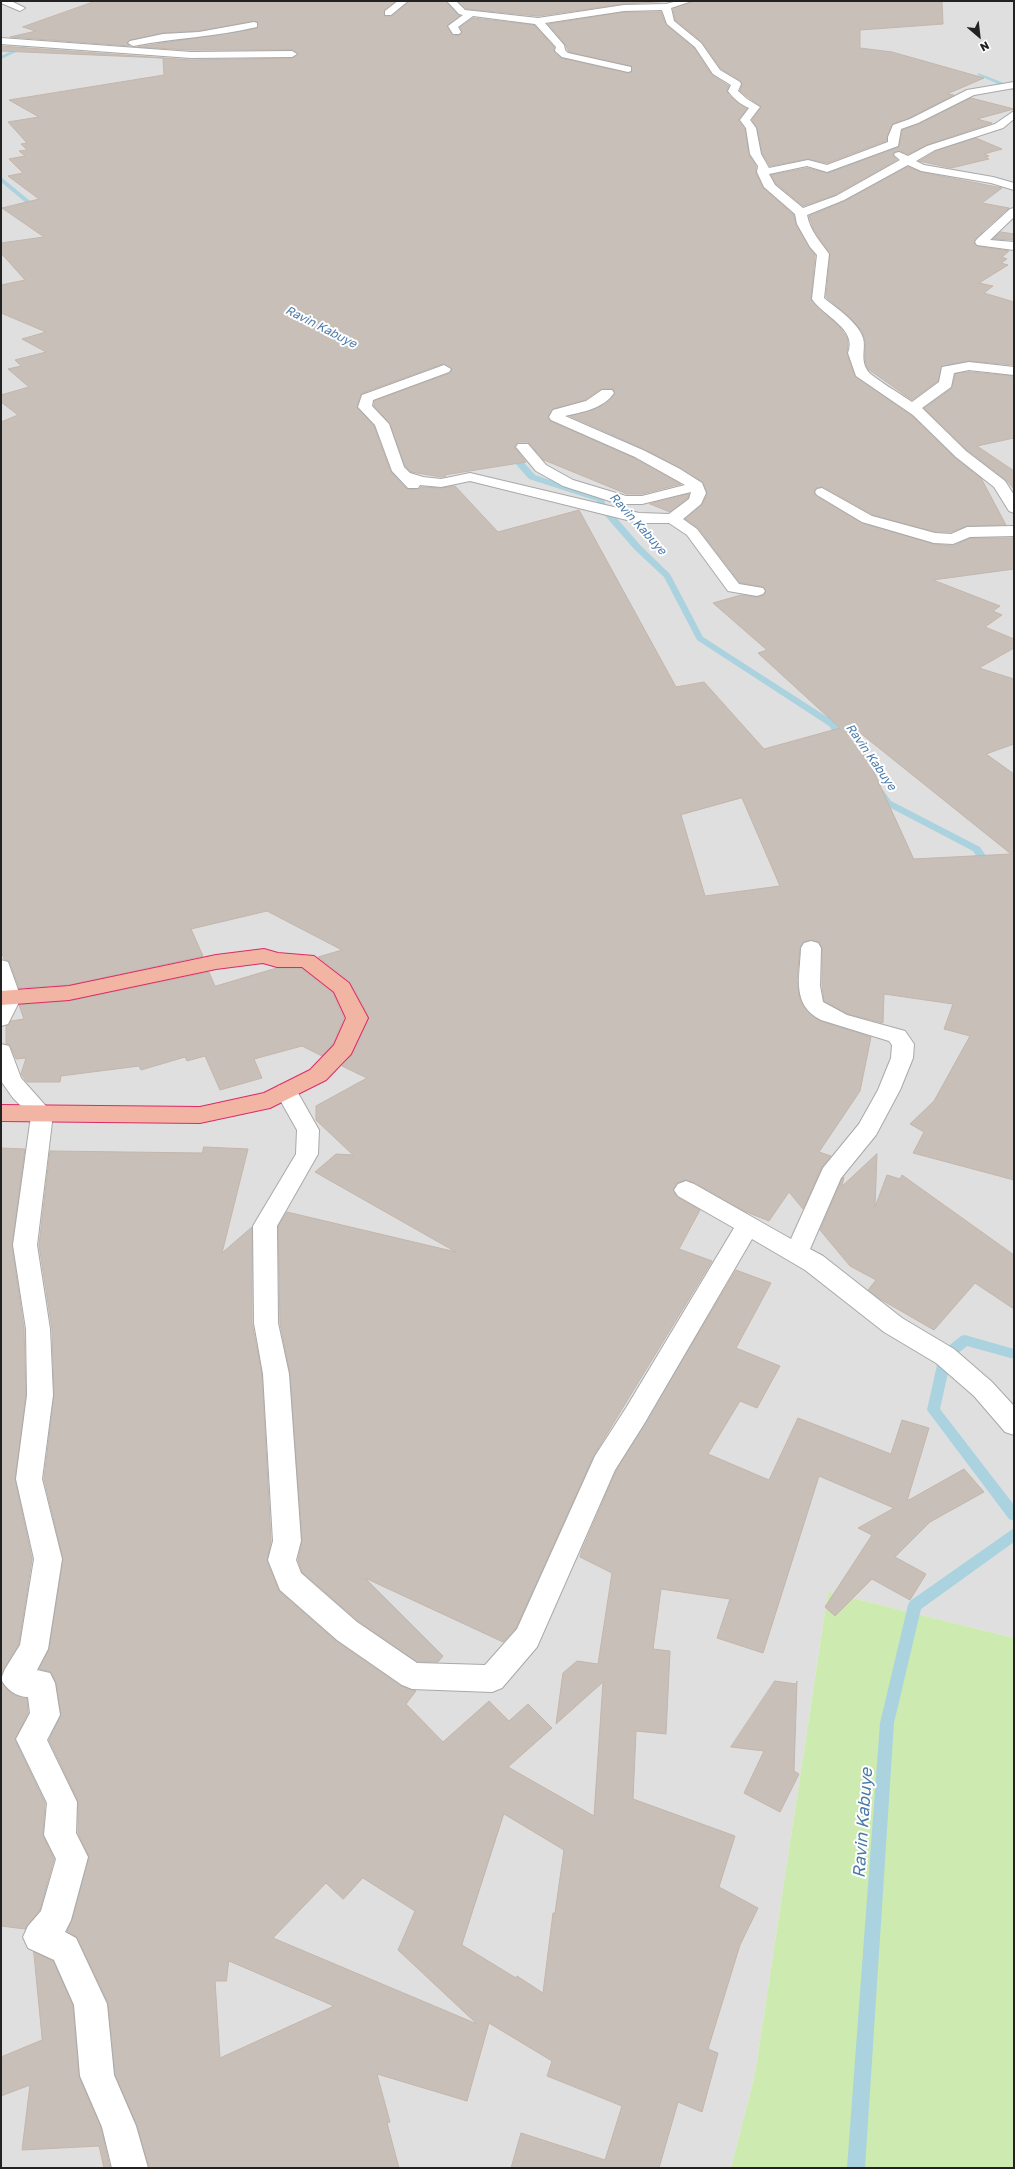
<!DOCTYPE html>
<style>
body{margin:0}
#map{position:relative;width:1015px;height:2169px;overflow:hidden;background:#f2efe9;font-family:"Golos Text",sans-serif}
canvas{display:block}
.frame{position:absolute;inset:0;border:2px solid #222;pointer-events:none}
.north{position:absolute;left:959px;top:16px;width:40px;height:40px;-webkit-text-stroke:3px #fff;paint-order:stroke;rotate:152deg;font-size:11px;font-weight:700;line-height:16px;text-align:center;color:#222}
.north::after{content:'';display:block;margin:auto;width:14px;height:18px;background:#222;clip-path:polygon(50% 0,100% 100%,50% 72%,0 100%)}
</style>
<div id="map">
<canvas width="1015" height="2169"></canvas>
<div class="frame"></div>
<div class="north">N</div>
</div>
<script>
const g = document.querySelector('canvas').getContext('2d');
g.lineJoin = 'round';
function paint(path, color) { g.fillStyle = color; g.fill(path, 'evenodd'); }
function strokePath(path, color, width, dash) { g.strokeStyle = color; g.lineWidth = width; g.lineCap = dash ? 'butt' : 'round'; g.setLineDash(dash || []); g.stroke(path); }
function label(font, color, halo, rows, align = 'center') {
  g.font = font + ' "Golos Text",sans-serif'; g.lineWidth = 4; g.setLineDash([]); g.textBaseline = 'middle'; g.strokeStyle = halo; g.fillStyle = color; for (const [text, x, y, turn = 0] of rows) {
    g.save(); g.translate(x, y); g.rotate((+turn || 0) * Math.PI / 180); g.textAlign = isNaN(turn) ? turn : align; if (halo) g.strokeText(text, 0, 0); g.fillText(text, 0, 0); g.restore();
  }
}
const residential = new Path2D(`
 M1,1H1014V1638L828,1592L755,2074L731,2168H1Z`);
const grass = new Path2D(`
 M828,1592L1014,1638V2168H731L755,2074Z`);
const stream = new Path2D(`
 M54,32L58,33L1,59V56Z
 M978,73L1014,87V91L978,75Z
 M1,177L41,210V212H37L1,182Z
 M507,450H513L535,475L603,498L607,507L641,546L670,574L703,637L835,722L848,741L847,743H841L829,726L697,640L664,577L635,550L600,510L597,501L529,479L507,454Z
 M880,789L883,790L891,801L980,847L994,868L992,870H986L973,851L885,805L875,792Z
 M965,1335L1014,1349V1359L967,1346L951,1359L940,1409L1014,1505V1521L1009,1519L927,1410L939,1356L941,1352L961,1336Z
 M1014,1528V1542L921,1609L894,1723L865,2168H847L880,1723L908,1605L910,1601Z`);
const building = new Path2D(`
 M96,1H396L384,10L385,16H392L409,1H446L460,16L447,26L453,36L460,35L462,32L460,27L473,18L534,25L554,47V52L561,58L628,73L632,72L631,66L569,52L565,44L548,24L624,12H661L666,25L694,48L712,75L729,86L727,90L729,95L747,109L738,120L745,129L749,154L756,166V173L763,188L794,215L796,225L815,255L811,300L837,324L847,337L848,344L847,353L855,376L912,416L955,458L981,478L1006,525L967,526L951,532H935L873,515L823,487L816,488L814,491L816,496L862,523L934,544L953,546L970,538H1014V569L933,580L1000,606L993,611L1002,615L985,627L1014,639V648L979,668L1014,679V744L986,754L1014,774V1180L913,1153L924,1132L910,1124L934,1101L970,1036L944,1029L953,1004L884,994L883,1023L848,1014L824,1001L822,986V948L819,942L811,940L803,942L800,948L797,980L800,999L804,1007L821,1021L871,1037L860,1091L819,1152L831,1156L822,1167L803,1209L789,1192L769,1221L744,1211L695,1183L685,1180L677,1183L673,1189L677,1197L700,1210L679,1249L712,1261L594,1455L516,1628L503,1642L365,1578L443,1656L438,1662H417L358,1621L302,1572L298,1560L302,1541L290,1374L280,1323L278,1226L287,1212L456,1252L315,1172L336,1154L353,1155L316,1120V1106L367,1078L342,1066L352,1055L369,1017L350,982L318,957L342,950L267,911L191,929L203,956L69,985L19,988L9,961L4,959L1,951V422L18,415L1,402V395L29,387L8,369L21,366L15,360L46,352L22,339L46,332L1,313V285L25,280L1,253V243L44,237L2,208L39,199L8,176L23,173L9,159L25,156L19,151L27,150L21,144L27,143L8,122L39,117L9,100L164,75L163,58L1,51V46L191,60L292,58L298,55L292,50H191L138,47L257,28L258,22L254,21L199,31L163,33L130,40L127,43L130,46L10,37L36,31L23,27ZM443,364L452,369L450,373L374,401V406L390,424L405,466L411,472L441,477L446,476L444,475L526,462L514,447L518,442H528L544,460L627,494H642L681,484L634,458L550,421L548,418L553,409L585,400L601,389H613L615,394L605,404L592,410L570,416L646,450L703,482L707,494L702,505L685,519L698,528L740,583L763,587L766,590L764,595L757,597L741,595L713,603L767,650L758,653L840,728L764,749L704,682L676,687L579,510L498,532L455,486L441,488L421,487L418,490L407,489L391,472L374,426L357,407L361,394ZM854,728L1011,854L914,859ZM742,798L780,886L705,896L681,815Z
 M458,1H672L624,4L538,16L466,9Z
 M693,1H942L943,24L860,30V48L892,52L984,78L947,94L954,95L909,118L892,124L886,141L827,163L808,159L770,166L762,153L757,128L752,120L761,107L740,91L742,85L741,81L721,69L702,42L675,20L673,9Z
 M971,98L1014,109L977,119L992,123L927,145L908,154L900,151L895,152L893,155L897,160L835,195L803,206L776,184L771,175L807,168L828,173L899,147L902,130L919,124Z
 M976,138L1002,149L984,154L989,156L985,157L989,159L951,168L919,161L936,151Z
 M908,167L921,172L1002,188L982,203L1009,208L985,229L974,243L977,246L1009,251L1002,257L1007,259L1001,263L1008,265L979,283L993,286L984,293L1014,302V365L969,361L942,366L938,381L912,400L868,369L865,362V342L862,331L847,315L826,297L830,254L814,230L809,216L845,201Z
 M1001,232L1014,234V240L993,239Z
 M969,372L1014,376V438L977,446L1014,471V489L1006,480L967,450L924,408L952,388L955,374Z
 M689,494L688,498L670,512L650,504Z
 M277,968H301L333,993L344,1018L333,1044L322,1056L302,1046L254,1059L262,1078L220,1090L205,1056L187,1061L185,1057L141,1070L139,1066L61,1076L60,1082H27L21,1074L26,1058L16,1059L10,1045L6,1044V1026L11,1021L24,1019L19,1005L69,1001L209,972L215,986Z
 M204,1147L248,1149L222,1253L252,1227V1323L262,1374L271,1541L267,1561L279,1591L336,1641L401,1686L416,1691L406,1704L443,1742L489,1701L509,1721L528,1704L552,1728L508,1767L594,1816L603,1682L556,1724L563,1673L577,1661L598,1664L612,1573L580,1557L582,1550L616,1471L736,1270L771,1283L736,1348L780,1366L757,1408L740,1401L708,1454L769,1480L798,1418L891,1454L902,1420L929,1428L907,1501L964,1469L984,1492L930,1522L895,1557L926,1574L910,1600L872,1579L835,1616L825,1607L872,1535L858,1528L894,1508L819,1476L763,1653L717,1638L730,1599L661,1589L653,1649L670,1651L666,1734L636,1731L633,1799L735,1836L719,1887L758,1908L740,1945L708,2049L718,2053L702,2112L678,2102L659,2168H511L521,2133L605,2160L622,2106L547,2076L552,2061L489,2023L467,2101L377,2074L390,2122L387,2123L399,2168H149L137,2125L115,2075L108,2003L77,1937L67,1931L72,1920L89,1857L78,1833V1801L49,1740L61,1715L56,1683L51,1672L39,1669L49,1649L63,1559L44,1479L54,1395L52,1329L39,1245L50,1151L202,1153ZM504,1814L564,1850L555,1913H553L543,1993L517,1976L516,1978L462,1945ZM363,1878L415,1911L398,1950L477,2024L273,1938L326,1883L343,1899ZM229,1961L334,2006L220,2058L215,1981H226Z
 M1,1148L25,1149L12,1245L24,1329L26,1395L15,1479L32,1559L19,1644L1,1675Z
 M877,1154L875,1207L887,1175L900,1179L902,1175L1014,1255V1309L975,1283L934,1330L880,1299L868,1290L876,1280L850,1266L820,1230L842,1179L844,1177L842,1186Z
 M775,1681L796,1684L797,1681L794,1771L799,1774L780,1812L744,1793L764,1751L731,1747Z
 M1,1682L11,1693L27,1698L28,1713L15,1740L45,1803L43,1835L54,1859L40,1910L25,1929L1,1926Z
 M34,1952L53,1961L73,2005L79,2076L101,2127L110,2168H104L99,2146L22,2150L30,2085L1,2096V2057L42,2040Z`);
const minor = new Path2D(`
 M1,1H11L25,8L20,11L1,3Z
 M398,1H408L391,15H385V11Z
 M447,1H456L465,10L538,18L624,5L666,4L678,1H692L671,8L674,21L701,43L720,70L740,82L741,84L738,91L747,99L760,107L750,120L756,128L761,154L769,168L808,160L827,165L888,142V137L893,125L910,119L967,90L1014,82V88L974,95L918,123L901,129L898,146L827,172L807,166L769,174L775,185L803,208L836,196L900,160L894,155L895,153L899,152L908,156L927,146L995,124L1014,111V119L1003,128L935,150L916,161L924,165L993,177L1014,183V190L991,183L921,171L908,165L844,200L807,215C810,231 820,241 829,254L824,298C836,308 858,322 863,338C866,348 860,359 867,370C871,377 904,396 912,402L939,382L942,367L969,362L1014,367V375L969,370L954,373L951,387L922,408L966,451L1005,481L1014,495V513L1009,511L994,487L956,457L913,415L856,376L848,353C858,329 823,316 812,299L817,255L810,247L797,224L795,214L764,187L757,172L758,166L750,154L746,128L740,120L749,108C740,104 734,99 728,91L731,85L713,74L695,47L667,24L662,10L624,11L545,23L564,45L565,50L568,53L631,67V71L628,72L562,57L555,51L556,47L535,24L473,16L458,27L461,32L459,34H453L448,26L463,15L459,14Z
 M254,22L257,23V27C216,37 174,38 133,46L128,43L130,41L163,34L199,32Z
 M1,38L191,52L292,51L297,54L292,57L191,58L1,44Z
 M1014,208V217L990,240L1014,242V250L977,245L975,242L977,239L1010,209Z
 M444,365L451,369L449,372L373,400L372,406L389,424L404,467L410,473L423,477L441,479L470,473L639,513L669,514L689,499L691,492L642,504H619L563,486L536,471L516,447L518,444H528L546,465L573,480L626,496H642L685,485L635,457L551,420L549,417L553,410L586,401L602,390H612L614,393C603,409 582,412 565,416L645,451L680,469L702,483L706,493L701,504L683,519L697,529L739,584L763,588L765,591L763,594L757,596L728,591L687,535L669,523H639L470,481L441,487L420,485L418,488H408L392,471L375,425L358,407L362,395Z
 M822,488L872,516L935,533L951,534L967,527L1014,526V536L970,537L953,544L934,543L862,522L817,495L815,492L817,489Z
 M811,941L818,943L821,948L820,986L823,1002L847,1015L905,1031L914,1044L913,1058L900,1090L876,1135L841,1178L810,1249L823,1256L902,1318L954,1349L992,1382L1014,1406V1435L1005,1432L974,1396L936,1363L884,1332L805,1270L752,1239L644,1424L615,1470L537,1647L502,1688L492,1692L412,1689L402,1685L337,1640L280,1590L268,1560L273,1541L263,1374L254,1323L253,1226L296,1154L297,1130L275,1091L278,1086L286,1083L294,1086L319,1130L318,1154L277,1226L278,1323L289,1374L301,1541L296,1560L301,1573L357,1622L417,1663L485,1665L517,1629L595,1456L626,1408L734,1228L678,1196L674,1190L678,1184L686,1181L694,1184L791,1239L823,1168L859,1124L878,1090L891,1058L892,1045L889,1041L821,1020C791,1005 800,977 801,948L804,943Z
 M1,960L8,962L21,998L8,1024L1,1026Z
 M1,1044L9,1046L21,1078L53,1114L37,1245L50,1329L53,1395L42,1479L62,1559L48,1649L37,1670L50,1673L55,1683L60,1715L47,1740L77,1802L76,1833L88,1857L71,1920L65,1932L76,1938L107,2004L114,2075L136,2126L148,2168H112L102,2127L80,2076L74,2005L54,1960L28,1948L23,1937L28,1926L41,1911L56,1859L44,1835L47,1803L16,1739L30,1713L28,1697C16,1697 6,1689 1,1679L5,1669L20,1645L34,1559L16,1479L27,1395L26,1329L13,1245L31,1116L13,1098L1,1081Z`);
const trunk = new Path2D(`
 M264,949L278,953L314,956L349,983L368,1018L351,1054L326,1080L270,1108L200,1123L1,1121V1105L200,1107L264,1093L310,1070L334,1045L346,1018L334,992L302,967H277L263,963L216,969L69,1000L1,1005V991L69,986L216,955Z`);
const farWaternames = [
 ["Ravin Kabuye",321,327,27],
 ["Ravin Kabuye",638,524,48],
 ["Ravin Kabuye",871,757,55]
];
const nearWaternames = [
 ["Ravin Kabuye",863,1823,-86]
];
paint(residential, '#e0dfdf');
paint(grass, '#cdebb0');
paint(stream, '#aad3df');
paint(building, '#c7bfb8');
strokePath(building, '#c4b6ab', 1);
strokePath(minor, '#a9a9a9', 2);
strokePath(trunk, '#dc2a67', 2);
paint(minor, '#fff');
paint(trunk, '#f2b4a3');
label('italic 12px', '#4a7aab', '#fff', farWaternames);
label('italic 17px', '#4a7aab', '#fff', nearWaternames);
</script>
